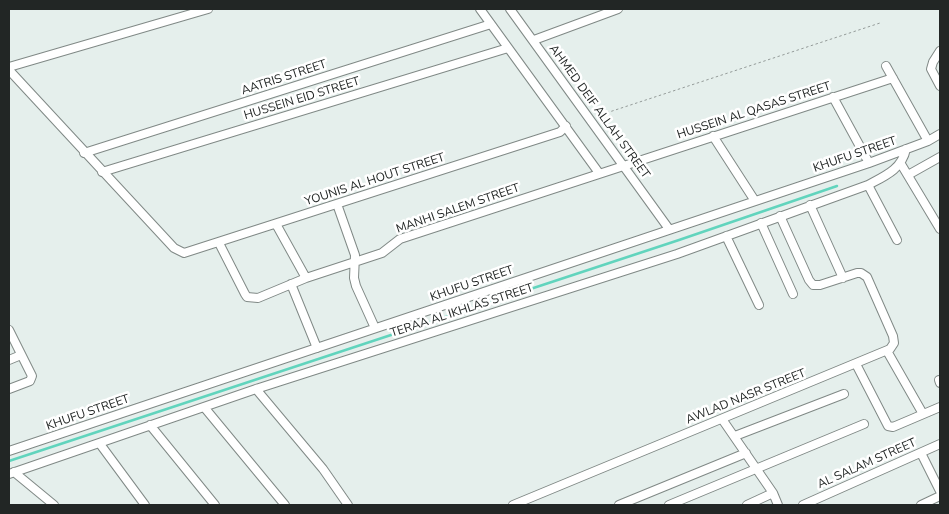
<!DOCTYPE html>
<style>
body{margin:0}
#map{position:relative;width:949px;height:514px;overflow:hidden;background:#e5efec;font-family:"Nunito Sans",sans-serif}
canvas{display:block}
.frame{position:absolute;inset:0;border:10px solid #222625;pointer-events:none}
</style>
<div id="map">
<canvas width="949" height="514"></canvas>
<div class="frame"></div>
</div>
<script>
const g = document.querySelector('canvas').getContext('2d');
g.lineJoin = 'round';
function strokePath(path, color, width, dash) { g.strokeStyle = color; g.lineWidth = width; g.lineCap = dash ? 'butt' : 'round'; g.setLineDash(dash || []); g.stroke(path); }
function label(font, color, halo, rows, align = 'center') {
  g.font = font + ' "Nunito Sans",sans-serif'; g.lineWidth = 5; g.setLineDash([]); g.textBaseline = 'middle'; g.strokeStyle = halo; g.fillStyle = color; for (const [text, x, y, turn = 0] of rows) {
    g.save(); g.translate(x, y); g.rotate((+turn || 0) * Math.PI / 180); g.textAlign = isNaN(turn) ? turn : align; if (halo) g.strokeText(text, 0, 0); g.fillText(text, 0, 0); g.restore();
  }
}
const stream = new Path2D(`
 M9,461L679,240L837,186`);
const path = new Path2D(`
 M597,116L880,23`);
const street = new Path2D(`
 M480,9L599,173
 M510,9L669,229
 M534,40L618,9
 M940,51L933,62L931,69L940,86
 M886,66L928,141
 M9,67L208,9
 M9,70L174,248L184,253L560,132L566,126
 M833,97L869,163
 M713,136L755,201
 M84,153L491,24
 M901,164L940,229
 M102,172L508,48
 M908,175L940,157
 M868,185L897,240
 M337,204L355,255L354,278L356,286L375,328
 M810,205L843,278
 M761,223L793,294
 M276,224L306,278
 M726,236L759,305
 M219,243L245,294L247,297L258,298L306,278L382,253L400,239L893,78
 M291,284L317,348
 M9,330L32,376L30,381L9,389
 M887,351L923,414
 M9,360L21,355
 M856,364L888,426L893,427L940,407
 M939,380L940,383
 M256,389L323,469L348,505
 M204,407L285,505
 M722,419L773,493L778,505
 M150,425L215,505
 M735,436L844,394
 M100,444L145,505
 M9,451L869,163L928,141L940,134
 M921,453L940,491
 M14,472L54,505
 M9,474L256,389L677,254L868,185C885,176 902,169 906,149
 M513,505L890,349L894,343L893,336L867,277L861,273H857L820,285H813L809,280L780,216
 M619,505L746,453
 M669,505L864,424
 M747,505L773,493
 M803,505L940,444
 M921,505L940,496`);
const streetNames = [
 ["AATRIS STREET",284,78,-18],
 ["HUSSEIN EID STREET",302,99,-17],
 ["HUSSEIN AL QASAS STREET",754,111,-18],
 ["AHMED DEIF ALLAH STREET",599,112,54],
 ["KHUFU STREET",855,155,-19],
 ["YOUNIS AL HOUT STREET",375,180,-18],
 ["MANHI SALEM STREET",458,209,-19],
 ["KHUFU STREET",472,284,-19],
 ["TERAA AL IKHLAS STREET",462,311,-18],
 ["AWLAD NASR STREET",746,397,-22],
 ["KHUFU STREET",88,413,-19],
 ["AL SALAM STREET",867,464,-24]
];
strokePath(stream, '#61d4bd', 2.5);
strokePath(street, '#808986', 10);
strokePath(path, '#949b99', 1, [2.5, 2.5]);
strokePath(street, '#fff', 8);
label('12px', '#222625', '#fff', streetNames);
</script>
